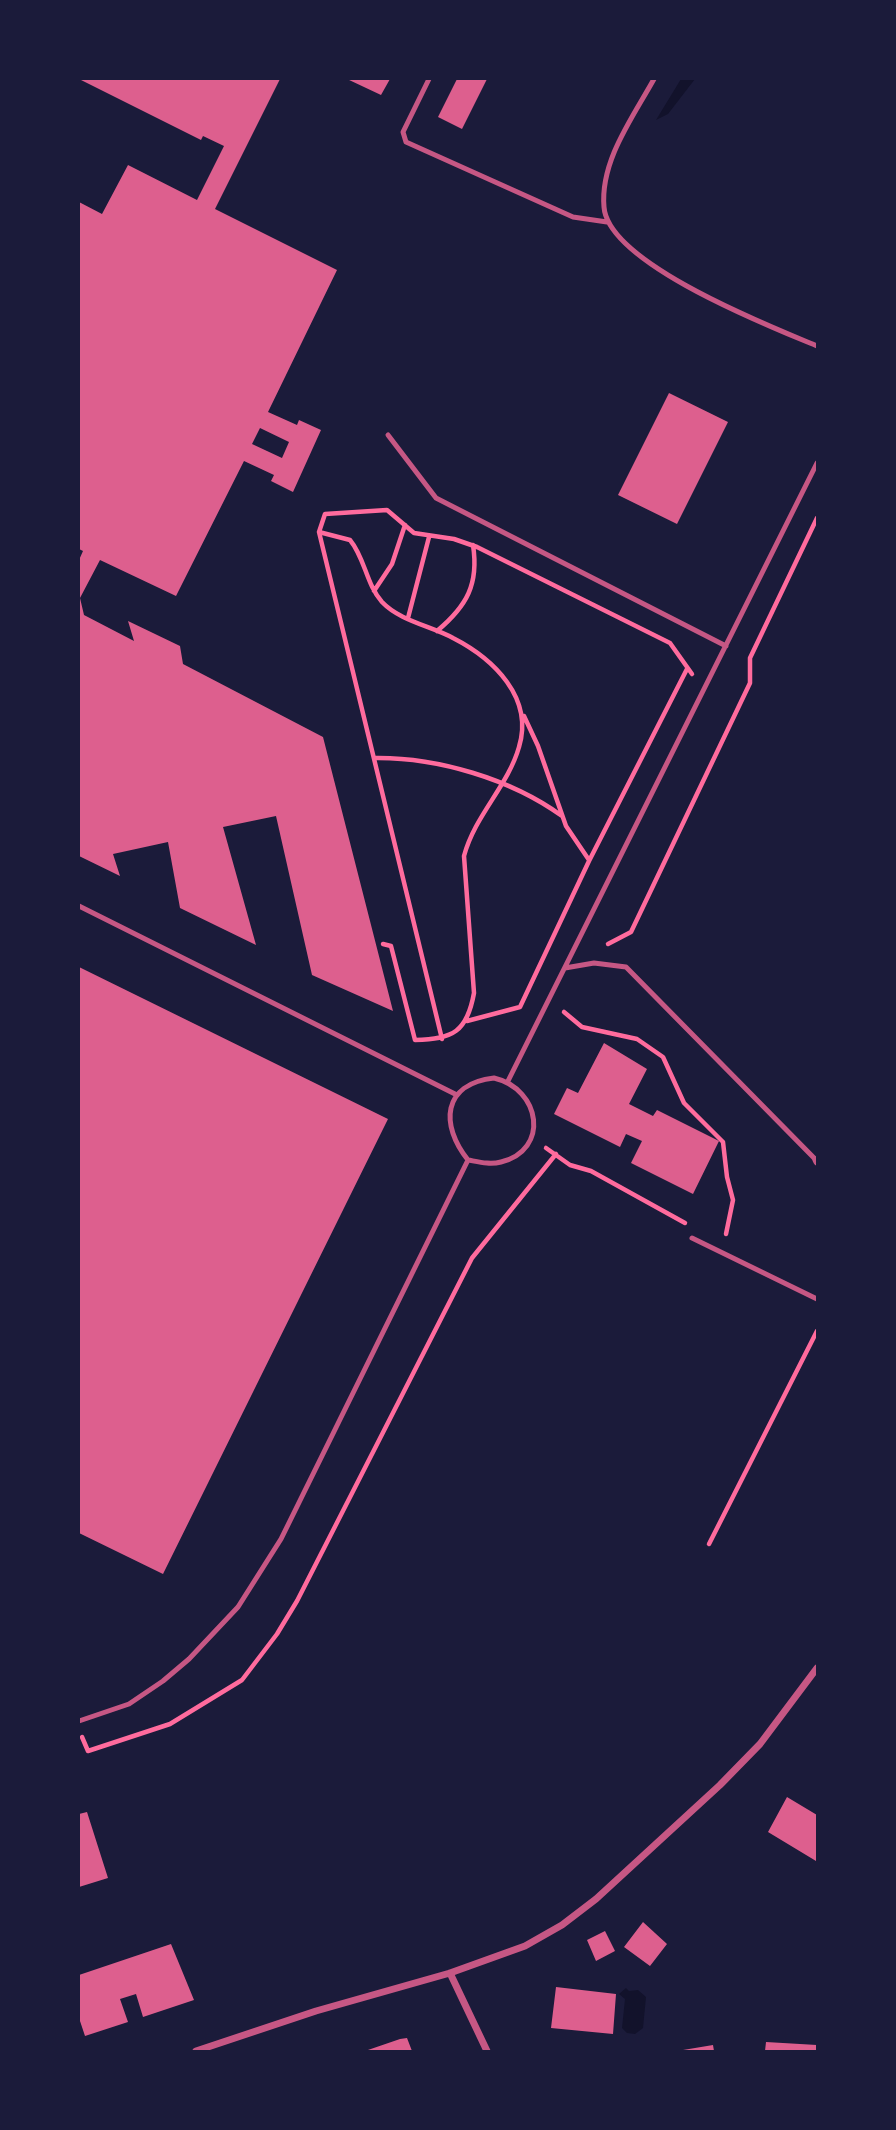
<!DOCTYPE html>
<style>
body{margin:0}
#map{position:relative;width:896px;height:2130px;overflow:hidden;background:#1b1b3a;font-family:Arial,sans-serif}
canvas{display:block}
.frame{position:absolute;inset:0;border:80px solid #1b1b3a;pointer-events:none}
</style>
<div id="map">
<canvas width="896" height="2130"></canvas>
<div class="frame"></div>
</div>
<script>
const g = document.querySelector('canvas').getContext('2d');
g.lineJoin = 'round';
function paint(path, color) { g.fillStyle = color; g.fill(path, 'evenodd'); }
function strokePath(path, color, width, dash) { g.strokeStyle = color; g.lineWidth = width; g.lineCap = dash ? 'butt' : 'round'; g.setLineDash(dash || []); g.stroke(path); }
const water = new Path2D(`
 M681,79H695L668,114L656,120Z
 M626,1988L629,1991L638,1990L646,1997L643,2028L635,2034L627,2033L622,2028L625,1999L619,1994Z`);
const building = new Path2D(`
 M79,79H280L215,209L337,270L268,412L297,425L299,420L321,430L293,492L271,481L274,475L244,461L176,596L100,560L80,598L84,615L134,641L128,621L180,646L183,664L323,737L393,1011L312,975L276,816L223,827L256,945L180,908L168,842L113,854L120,876L79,856V560L83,551L79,549V202L102,214L128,165L197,200L224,146L203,136L201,140ZM260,428L289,442L282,458L252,444Z
 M347,79H390L381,95Z
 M457,79H487L462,129L438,117Z
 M669,393L728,422L677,524L618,495Z
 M79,967L388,1119L163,1574L79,1533Z
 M604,1043L647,1069L629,1104L653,1116L657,1110L719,1141L693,1194L631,1163L642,1141L626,1134L620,1147L554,1114L567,1088L578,1093Z
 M787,1797L817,1815L816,1861L768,1832Z
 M87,1812L108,1878L79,1887V1814Z
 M643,1922L667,1944L650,1966L624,1947Z
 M605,1931L615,1951L596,1961L587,1940Z
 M171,1944L194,2000L143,2017L136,1994L120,1999L128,2022L85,2036L79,2018V1975Z
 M556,1987L616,1994L613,2034L551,2028Z
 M407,2038L412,2051H365L400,2039Z
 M766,2042L817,2045V2051H765Z
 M713,2045L714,2051H683V2050Z`);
const path = new Path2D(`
 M319,532L350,540C365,558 366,584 382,602C400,621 431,626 453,638C494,659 534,698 519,747C508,786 475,815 464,856L474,993C467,1032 453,1039 415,1040L391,946L383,944
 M374,591L392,564L405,525
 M408,618L429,537
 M437,631C467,606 479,584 473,545
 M524,716L538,746L566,826L589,860
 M374,758C437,757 511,779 562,816
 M608,944L631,932L750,683V658L817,518
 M564,1012L582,1027L637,1039L663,1057L684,1103L723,1142L727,1177L733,1200L726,1234
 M467,1021L520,1007L589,861L687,669
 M442,1039L319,532L325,514L387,510L414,533L454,539L477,547L670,643L692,674
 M546,1148L570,1165L591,1171L685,1223
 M709,1544L817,1331
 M82,1737L88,1751L170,1724L242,1680L277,1634L297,1601L472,1258L556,1154`);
const service = new Path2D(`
 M429,79L403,132L406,142L573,217L607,222
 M654,79C633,117 600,161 604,207C608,263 769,326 817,346
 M388,435L436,498L726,646
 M79,906L457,1095
 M565,968L594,963L626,967L816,1160
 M494,1078C541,1089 550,1150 501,1162C490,1165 479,1162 468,1160C440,1125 442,1084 494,1078Z
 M508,1081L817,463
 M692,1238L817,1299
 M79,1721L129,1704L163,1681L189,1659L238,1607L281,1539L468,1160`);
const minor = new Path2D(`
 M816,1160L817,1162
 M450,1973L487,2051
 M196,2051L316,2011L450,1973L525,1946L562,1925L596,1899L720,1785L760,1744L817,1668`);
paint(water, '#12122b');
paint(building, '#dd5f8e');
strokePath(path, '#ff6b9d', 4.5);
strokePath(service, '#c65784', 5);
strokePath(minor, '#c65784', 7);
</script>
